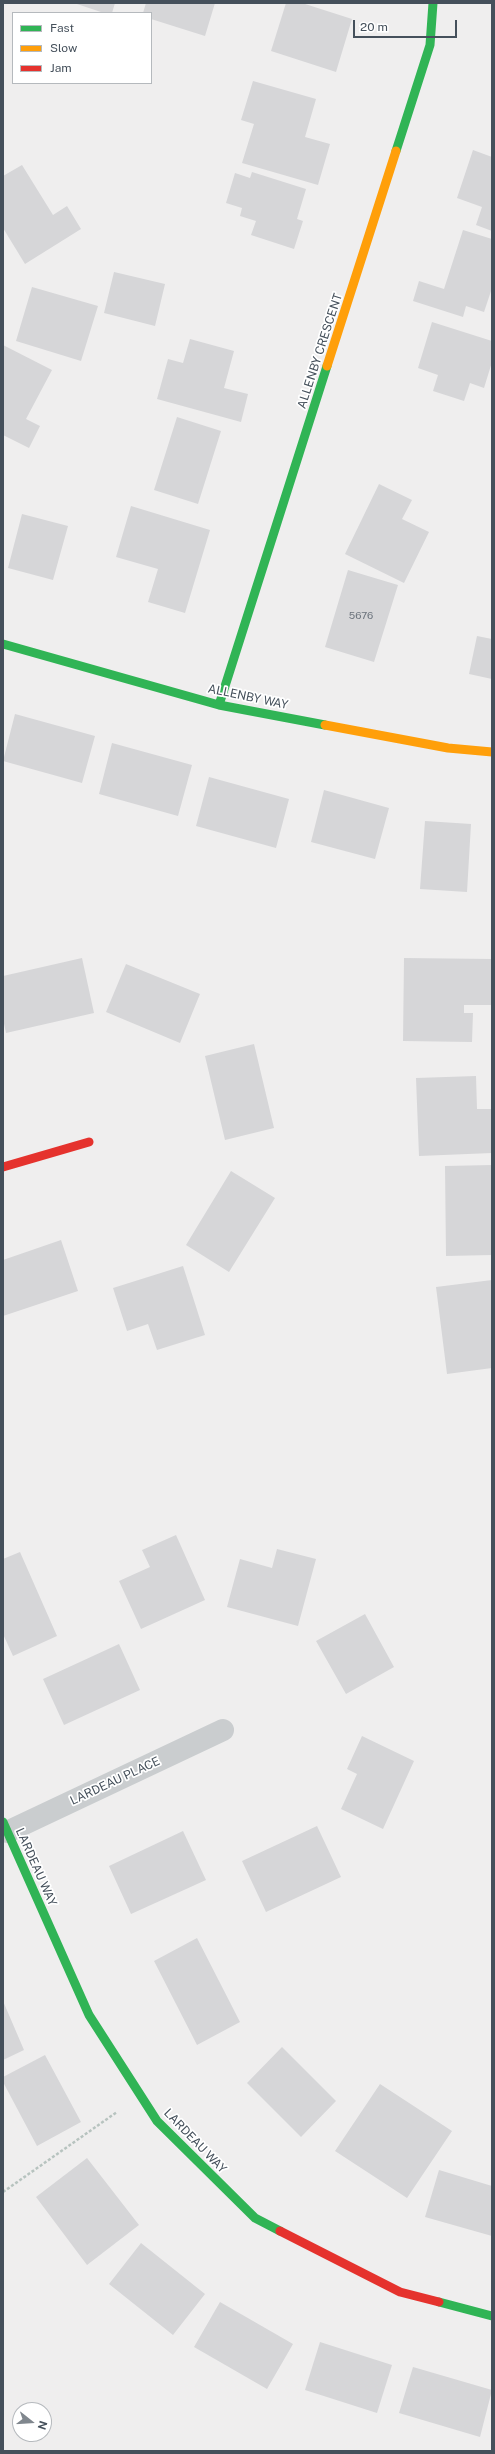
<!DOCTYPE html>
<style>
body{margin:0}
#map{position:relative;width:495px;height:2454px;overflow:hidden;background:#efeeee;font-family:"Public Sans",sans-serif}
canvas{display:block}
.frame{position:absolute;inset:0;border:4px solid #45505b;pointer-events:none}
.legend{position:absolute;left:12px;top:12px;width:140px;height:72px;box-sizing:border-box;background:#fff;border:1px solid #b5b9bd;margin:0;padding:5px 7px;list-style:none;font-size:12px;color:#45505b}
.legend li{display:flex;align-items:center;gap:8px;height:20px}
.legend b{width:20px;border:1px solid #b5b9bd}
.north{position:absolute;left:12px;top:2402px;width:40px;height:40px;box-sizing:border-box;background:#fff;border:1px solid #b5b9bd;border-radius:50%;rotate:107deg;font-size:11px;font-weight:700;line-height:16px;text-align:center;color:#45505b}
.north::after{content:'';display:block;margin:auto;width:14px;height:18px;background:#80878e;clip-path:polygon(50% 0,100% 100%,50% 72%,0 100%)}
.scale{position:absolute;left:353px;top:20px;width:104px;height:18px;box-sizing:border-box;border:2px solid #45505b;border-top:0;padding-left:5px;font-size:12px;line-height:14px;white-space:nowrap;color:#45505b;-webkit-text-stroke:3px #fff;paint-order:stroke}
</style>
<div id="map">
<canvas width="495" height="2454"></canvas>
<div class="frame"></div>
<ul class="legend">
<li><b style="height:5px;background:#30b455"></b>Fast</li>
<li><b style="height:5px;background:#ff9f0a"></b>Slow</li>
<li><b style="height:5px;background:#e5322d"></b>Jam</li>
</ul>
<div class="north">N</div>
<div class="scale">20 m</div>
</div>
<script>
const g = document.querySelector('canvas').getContext('2d');
g.lineJoin = 'round';
function paint(path, color) { g.fillStyle = color; g.fill(path, 'evenodd'); }
function strokePath(path, color, width, dash) { g.strokeStyle = color; g.lineWidth = width; g.lineCap = dash ? 'butt' : 'round'; g.setLineDash(dash || []); g.stroke(path); }
function label(font, color, halo, rows, align = 'center') {
  g.font = font + ' "Public Sans",sans-serif'; g.lineWidth = 3.5; g.setLineDash([]); g.textBaseline = 'middle'; g.strokeStyle = halo; g.fillStyle = color; for (const [text, x, y, turn = 0] of rows) {
    g.save(); g.translate(x, y); g.rotate((+turn || 0) * Math.PI / 180); g.textAlign = isNaN(turn) ? turn : align; if (halo) g.strokeText(text, 0, 0); g.fillText(text, 0, 0); g.restore();
  }
}
const building = new Path2D(`
 M74,3H115L112,13H104Z
 M146,3H215L205,36L151,19V13H143Z
 M286,3H302L352,19L336,72L271,51Z
 M253,81L316,99L305,137L330,144L318,185L242,163L254,124L241,120Z
 M473,150L492,157V231L476,225L482,207L457,198Z
 M22,165L53,215L67,206L81,229L25,264L3,228V176Z
 M252,172L306,189L297,219L303,221L294,249L251,235L256,221L240,216L242,208L226,203L235,173L250,178Z
 M463,230L492,239V288L484,312L466,306L463,317L413,301L419,281L444,289Z
 M114,272L165,284L155,326L104,313Z
 M32,287L98,306L81,361L16,341Z
 M432,322L492,341V362L484,388L470,383L464,401L433,391L438,375L418,368Z
 M190,339L234,351L224,388L248,394L241,422L157,399L168,359L183,363Z
 M3,345L52,370L26,419L40,426L29,448L3,435Z
 M177,417L221,431L198,504L154,490Z
 M379,484L412,500L402,519L429,532L404,583L345,554Z
 M131,506L210,530L185,613L148,602L158,569L116,557Z
 M22,514L68,526L53,580L8,568Z
 M348,570L398,585L374,662L325,647Z
 M477,636L492,639V679L469,674Z
 M15,714L95,736L82,783L3,761Z
 M112,743L192,765L178,816L99,794Z
 M209,777L289,799L276,848L196,826Z
 M324,790L389,808L375,859L311,842Z
 M425,821L471,824L467,892L420,889Z
 M82,958L94,1013L6,1033L3,1019V976Z
 M404,958L492,959V1005H464V1013H473L472,1042L403,1041Z
 M126,964L200,994L180,1043L106,1012Z
 M254,1044L274,1128L225,1140L205,1056Z
 M476,1076L477,1109H492V1153L419,1156L416,1078Z
 M492,1165V1255L446,1256L445,1166Z
 M231,1171L275,1198L229,1272L186,1245Z
 M61,1240L78,1291L3,1316V1260Z
 M183,1266L205,1335L157,1350L148,1324L127,1331L113,1288Z
 M492,1280V1368L447,1374L436,1287Z
 M176,1535L205,1600L141,1629L119,1581L150,1567L142,1550Z
 M277,1549L316,1559L298,1626L227,1607L240,1559L272,1568Z
 M20,1552L57,1636L13,1656L3,1634V1559Z
 M365,1614L394,1667L346,1694L316,1641Z
 M119,1644L140,1690L64,1725L43,1679Z
 M362,1736L414,1761L383,1829L341,1809L357,1774L347,1769Z
 M317,1826L341,1877L266,1912L242,1861Z
 M183,1831L206,1880L131,1914L109,1866Z
 M197,1938L240,2022L197,2045L154,1961Z
 M3,2001L24,2050L3,2060Z
 M282,2047L336,2101L301,2137L247,2083Z
 M45,2055L81,2122L37,2146L3,2082V2077Z
 M380,2084L452,2131L407,2198L335,2151Z
 M87,2158L139,2225L87,2265L36,2197Z
 M439,2170L492,2186V2236L425,2217Z
 M141,2243L205,2294L173,2335L109,2284Z
 M220,2302L293,2344L267,2389L194,2347Z
 M320,2342L392,2365L377,2413L305,2390Z
 M413,2367L492,2390L480,2437L399,2413Z`);
const path = new Path2D(`
 M3,2192L117,2112`);
const street = new Path2D(`
 M7,1832L223,1730`);
const fast = new Path2D(`
 M396,151L430,45L433,3
 M3,644L219,705L325,725
 M219,705L327,366
 M3,1822L89,2015L157,2121L255,2218L280,2231
 M439,2302L492,2316`);
const slow = new Path2D(`
 M327,366L396,151
 M325,725L448,748L492,752`);
const jam = new Path2D(`
 M3,1167L89,1142
 M280,2231L400,2292L439,2302`);
const numberNames = [
 ["5676",361,616]
];
const streetNames = [
 ["ALLENBY CRESCENT",320,351,-72],
 ["ALLENBY WAY",248,697,12],
 ["LARDEAU PLACE",115,1781,-25],
 ["LARDEAU WAY",36,1867,66],
 ["LARDEAU WAY",195,2141,46]
];
paint(building, '#d6d6d8');
strokePath(path, '#b7c3bf', 2.5, [3, 2]);
strokePath(street, '#cacdcf', 22);
strokePath(fast, '#30b455', 9);
strokePath(slow, '#ff9f0a', 9);
strokePath(jam, '#e5322d', 9);
label('10px', '#6b737c', null, numberNames);
label('12px', '#45505b', '#fff', streetNames);
</script>
